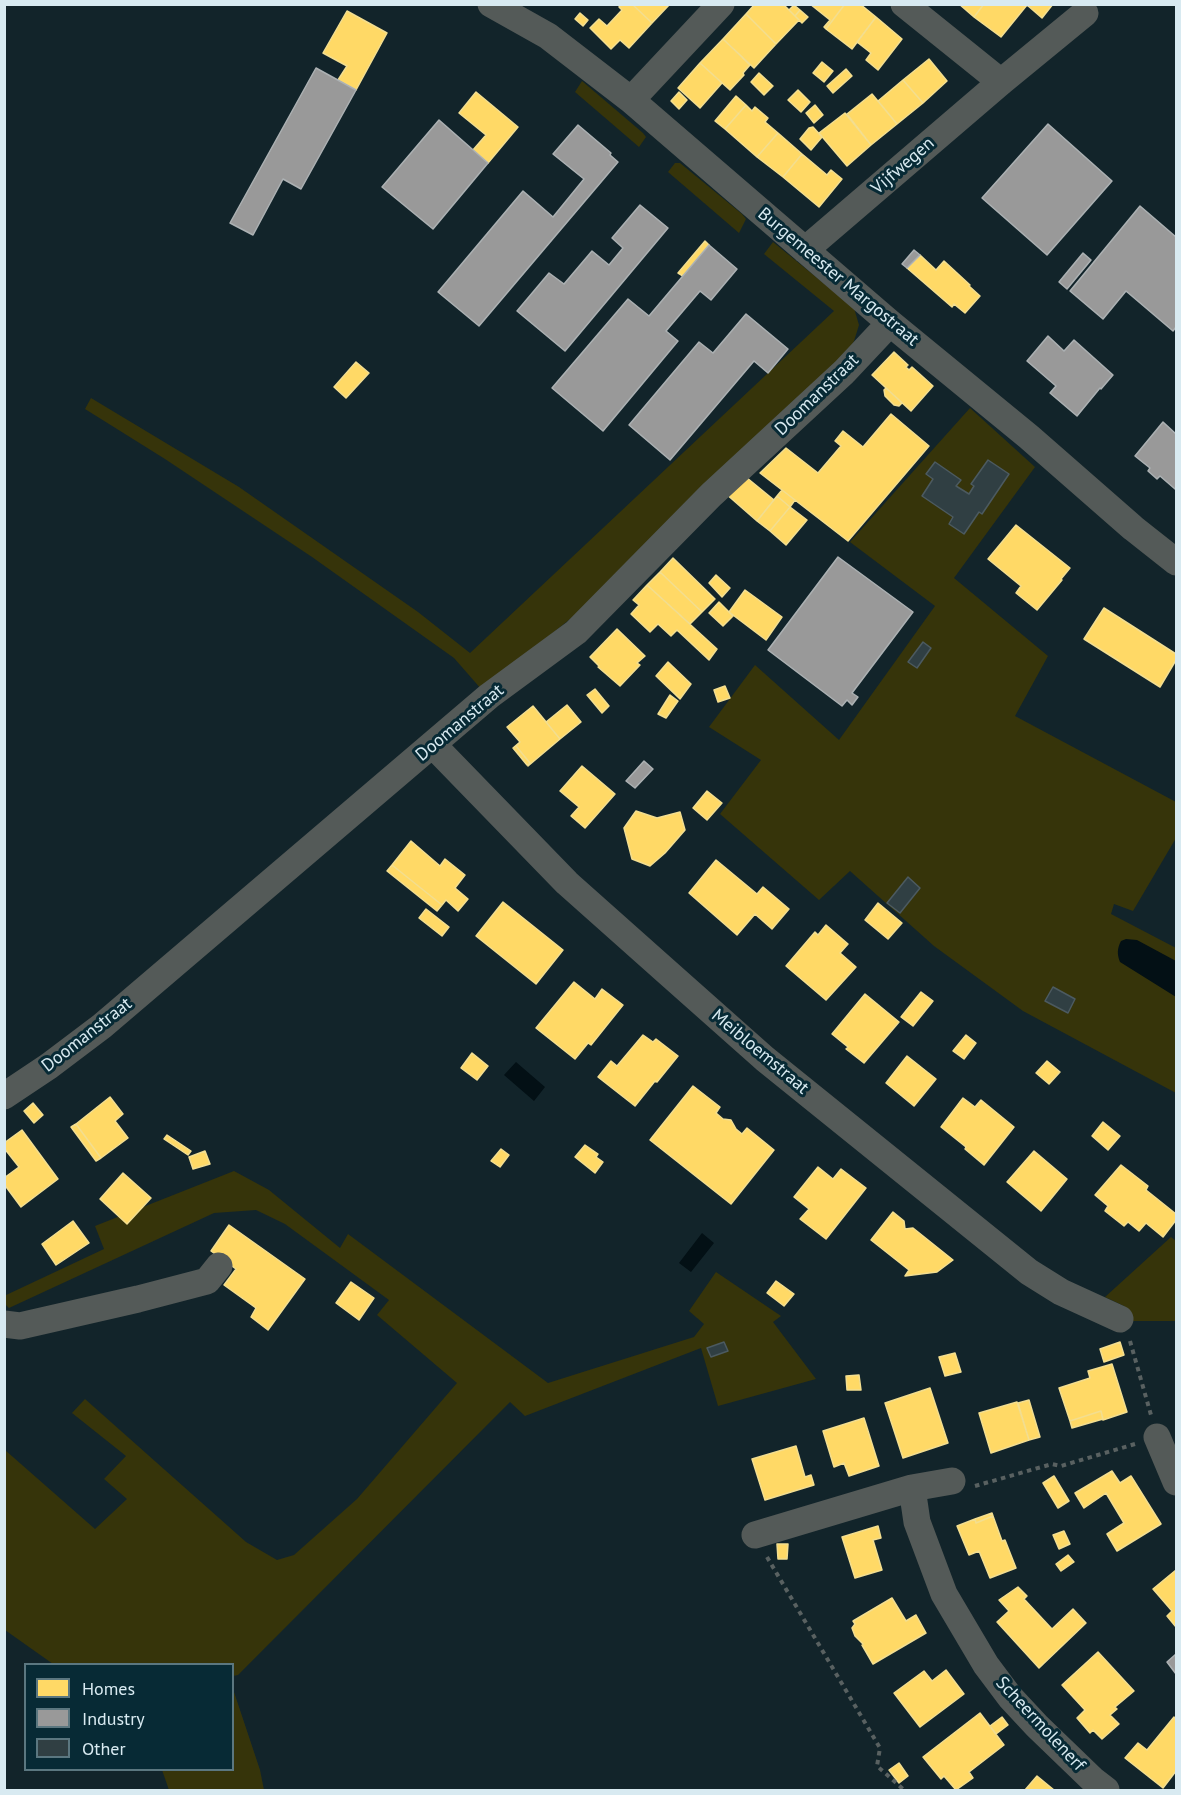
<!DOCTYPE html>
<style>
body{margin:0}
#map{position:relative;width:1181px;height:1795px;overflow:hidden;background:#12242a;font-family:"PT Sans",sans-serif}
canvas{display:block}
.frame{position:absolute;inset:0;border:6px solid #d8eaf1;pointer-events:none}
.legend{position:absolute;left:24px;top:1663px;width:210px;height:108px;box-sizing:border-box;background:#072a35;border:2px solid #5b7780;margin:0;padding:8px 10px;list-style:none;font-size:18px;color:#d8eaf1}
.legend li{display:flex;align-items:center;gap:12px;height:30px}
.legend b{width:30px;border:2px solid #5b7780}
</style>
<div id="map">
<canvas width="1181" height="1795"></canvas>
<div class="frame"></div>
<ul class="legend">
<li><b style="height:16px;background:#ffd966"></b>Homes</li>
<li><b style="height:16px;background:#999"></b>Industry</li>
<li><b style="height:16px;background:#303f43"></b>Other</li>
</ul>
</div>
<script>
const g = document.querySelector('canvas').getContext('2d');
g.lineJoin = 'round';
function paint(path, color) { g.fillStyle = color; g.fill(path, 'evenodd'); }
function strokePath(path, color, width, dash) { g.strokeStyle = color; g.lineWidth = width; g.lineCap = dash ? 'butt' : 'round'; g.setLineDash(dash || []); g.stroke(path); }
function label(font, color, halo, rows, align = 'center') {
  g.font = font + ' "PT Sans",sans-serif'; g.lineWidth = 6; g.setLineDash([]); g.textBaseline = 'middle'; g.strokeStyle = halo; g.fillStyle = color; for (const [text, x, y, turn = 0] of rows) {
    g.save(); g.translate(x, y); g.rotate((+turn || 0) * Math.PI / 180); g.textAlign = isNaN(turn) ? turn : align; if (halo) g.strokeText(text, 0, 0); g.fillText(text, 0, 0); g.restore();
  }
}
const green = new Path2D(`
 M582,81L643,133L646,137L639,147L575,92Z
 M675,163H680L742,214L746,219L739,233L668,172Z
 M773,242L854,308L859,325L854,341L842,361L575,615L482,690L454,658L312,557L165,459L85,409L91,398L239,487L418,612L470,653L834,311L764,254Z
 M970,408L1035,467L954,578L1048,656L1015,716L1176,802V838L1133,911L1114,904L1111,914L1176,948V1093L1023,1011L934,946L850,871L819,900L720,814L761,760L709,727L755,665L839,740L935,606L850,542Z
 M234,1171L269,1190L340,1248L348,1234L548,1383L694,1337L704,1324L689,1311L716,1272L781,1316L773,1322L816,1379L718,1406L701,1348L525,1416L510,1402L238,1675L233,1676L232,1664H53L5,1630V1450L95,1529L127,1499L104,1479L126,1456L72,1413L85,1399L246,1542L277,1560L294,1555L357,1499L457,1383L377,1315L389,1300L285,1224L256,1210L214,1213L9,1308L5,1304L4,1296L104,1249L95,1226Z
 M1171,1237L1176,1241V1321H1131L1124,1306L1105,1297Z
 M233,1689L260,1770L264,1790H169L162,1770H232Z`);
const water = new Path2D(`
 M1126,939L1137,940L1176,961V997L1120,962C1117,954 1117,949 1121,941Z
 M516,1062L545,1087L534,1101L504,1075Z
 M702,1233L714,1243L691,1272L679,1263Z`);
const homes = new Path2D(`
 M621,4H632L652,23L629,48L620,40L611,49L590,28L599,19L607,26L622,10L619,7Z
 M632,4H670L652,23Z
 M755,4H783L799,20L776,44L746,14Z
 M810,4H845L826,29L824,27L830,20Z
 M845,4H860L876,17L852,49L826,29Z
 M959,4H984L974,17Z
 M984,4H1053L1042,18L1027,5L1001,37L974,17Z
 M794,5L800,10L795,16L789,10Z
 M800,10L808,17L802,23L795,16Z
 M347,11L387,33L356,90L338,80L347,66L323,53Z
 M580,13L588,20L583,26L575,19Z
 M746,14L776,44L754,68L723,39Z
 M876,17L902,39L878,70L866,60L871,53L857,42Z
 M723,39L750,65L743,73L744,75L730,90L700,63Z
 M929,59L947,81L923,103L903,80Z
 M822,62L833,71L824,82L813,73Z
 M700,63L722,83L700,108L678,88Z
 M846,69L852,76L833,93L827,86Z
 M759,73L773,86L764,95L751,82Z
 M903,80L923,103L897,124L878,101Z
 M798,90L810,102L801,112L788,100Z
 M476,92L518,127L488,163L473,150L486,135L459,113Z
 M679,92L687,100L679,109L671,101Z
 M872,94L897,124L871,145L847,114Z
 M736,96L746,105L725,129L715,121Z
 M746,105L752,111L755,107L768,118L765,122L778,133L757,157L725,129Z
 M815,105L823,115L814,123L806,113Z
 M845,113L871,145L847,166L819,133Z
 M813,127L822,137L811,150L800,139L809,128Z
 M778,133L802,154L783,177L757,157Z
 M802,154L827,175L831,170L842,179L819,207L783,177Z
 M705,241L709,245L683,276L678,273Z
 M920,255L936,270L944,261L970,285L969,286L980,296L965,313L954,304L952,307L907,268Z
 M894,352L908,365L906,367L909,370L912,367L933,386L911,411L872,375Z
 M356,362L369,373L346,398L334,387Z
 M886,388L902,403L899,406L894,405L885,396L884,390Z
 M891,414L929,446L848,541L760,473L786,448L818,473L841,446L835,441L843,431L863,447Z
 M741,473L774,500L757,521L725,493Z
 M782,490L795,500L790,507L777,496Z
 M777,496L790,507L770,531L757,521Z
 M790,507L807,520L786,545L770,531Z
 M1016,525L1070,568L1061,579L1062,580L1037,610L1016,593L1021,586L988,559Z
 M673,558L715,599L702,612L660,572Z
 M660,572L702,612L690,624L647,585Z
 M716,575L730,588L722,597L709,583Z
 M647,585L717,649L709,660L677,630L671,636L658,624L650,632L631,614L639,605L633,600Z
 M745,590L782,617L766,640L729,612Z
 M719,602L733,616L723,626L709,613Z
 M1104,608L1176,654V660L1160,687L1084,639Z
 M617,629L645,656L637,663L640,665L620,686L598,667L599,666L590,657Z
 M668,662L691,684L680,699L656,676Z
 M725,686L730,698L718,702L714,690Z
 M595,689L609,706L602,713L587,695Z
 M670,695L678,701L666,718L658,714Z
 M567,705L581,722L560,739L546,722Z
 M533,706L560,739L528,766L530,763L516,746L520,742L507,727Z
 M520,742L516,746L530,763L527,765L513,748Z
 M582,766L615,794L585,828L571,816L579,807L560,791Z
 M707,791L722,803L707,820L693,808Z
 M636,811L657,818L680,812L685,830L665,853L650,866L632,859L624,828Z
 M411,841L440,866L445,859L465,875L455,888L468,899L458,911L446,900L442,905L392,865Z
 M716,860L757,894L763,887L789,909L772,929L755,914L737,935L689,893Z
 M392,865L442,905L437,911L387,871Z
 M503,902L563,950L536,984L476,936Z
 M878,903L902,923L888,939L865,920Z
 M426,909L449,927L442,936L419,918Z
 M826,925L848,944L840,953L856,967L826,1000L786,966L815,932L818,935Z
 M574,982L595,999L602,989L623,1005L591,1045L588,1043L575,1059L536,1028Z
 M921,992L933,1001L913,1026L901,1017Z
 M865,994L899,1022L864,1063L846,1049L848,1047L832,1034Z
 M643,1035L653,1042L656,1039L678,1056L657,1082L655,1081L635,1106L598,1077L611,1061L617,1066Z
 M966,1035L976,1043L964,1059L953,1051Z
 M472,1053L488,1066L477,1080L461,1068Z
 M907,1056L936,1079L914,1106L886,1083Z
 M1047,1061L1060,1072L1049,1084L1036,1073Z
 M693,1086L720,1107L716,1113L723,1119L731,1120L736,1129L742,1134L747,1128L774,1150L731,1204L650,1140Z
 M110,1097L123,1114L115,1121L128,1138L101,1158L76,1124Z
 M963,1098L975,1107L981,1100L1014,1127L984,1165L965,1149L966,1147L941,1127Z
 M33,1103L43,1115L34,1123L24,1111Z
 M1103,1122L1120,1136L1108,1150L1092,1136Z
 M76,1124L101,1158L96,1161L71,1127Z
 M22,1130L58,1179L21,1207L4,1184V1178L19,1167L4,1148V1143Z
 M167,1135L191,1151L188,1155L164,1139Z
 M585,1145L598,1154L596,1157L603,1162L595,1173L575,1157Z
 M501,1149L509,1155L500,1167L491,1161Z
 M205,1151L210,1164L193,1169L189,1157Z
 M1034,1151L1067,1179L1041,1211L1007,1182Z
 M1121,1165L1148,1186L1146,1190L1176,1214V1220L1163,1237L1146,1223L1139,1231L1128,1222L1124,1226L1105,1211L1108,1206L1095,1195Z
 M818,1167L833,1179L841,1169L866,1188L826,1239L800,1219L809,1209L794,1197Z
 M123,1173L151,1198L127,1224L100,1199Z
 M893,1212L904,1221L905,1229L913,1228L953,1260L937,1272L905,1276L909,1270L871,1240Z
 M73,1221L89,1243L56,1265L42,1244Z
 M229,1225L305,1279L268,1330L251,1317L256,1308L224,1285L236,1269L211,1251Z
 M776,1281L794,1294L784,1306L767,1293Z
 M351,1282L374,1298L359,1320L336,1303Z
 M1120,1342L1124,1355L1104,1362L1100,1349Z
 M955,1353L961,1372L945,1376L939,1357Z
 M1112,1364L1127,1412L1103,1420L1101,1411L1070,1421L1059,1388L1090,1378L1088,1371Z
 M859,1375L861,1390H847L846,1376Z
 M930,1388L948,1443L903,1458L885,1403Z
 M1029,1400L1040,1437L1029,1440L1018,1403Z
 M1017,1402L1029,1440L991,1453L979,1413Z
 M1101,1411L1103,1419L1072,1428L1070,1421Z
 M864,1418L879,1466L849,1476L844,1463L834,1467L823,1431Z
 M796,1446L805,1477L811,1475L814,1485L765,1500L752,1459Z
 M1112,1471L1120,1483L1131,1476L1161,1524L1117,1551L1107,1534L1124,1523L1106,1493L1084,1508L1075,1493Z
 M1054,1476L1069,1501L1058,1508L1043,1483Z
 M992,1513L993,1516L976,1523L975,1519Z
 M993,1516L1002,1541L1005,1540L1016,1568L990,1578L979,1551L969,1555L957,1526L975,1519L976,1523Z
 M878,1526L881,1538L873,1540L882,1570L855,1578L842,1537Z
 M1064,1531L1070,1544L1059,1549L1053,1535Z
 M777,1544H788L787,1559H778Z
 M1068,1555L1074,1562L1061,1571L1056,1564Z
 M1176,1570V1627L1167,1616L1172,1611L1153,1589Z
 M1018,1587L1027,1596L1024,1599L1052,1629L1073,1609L1086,1623L1039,1668L997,1622L1009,1611L999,1600Z
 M892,1598L906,1621L916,1615L926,1633L873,1664L862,1645L863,1644L855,1636L852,1628L855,1624L853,1621Z
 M1098,1652L1134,1691L1115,1707L1117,1709L1110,1715L1119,1724L1102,1739L1093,1730L1090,1733L1077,1718L1085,1710L1062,1685Z
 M946,1670L964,1694L920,1727L894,1693L924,1671L932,1681Z
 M980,1713L1004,1745L969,1772L973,1778L956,1790L944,1776L941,1779L923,1757Z
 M1002,1717L1008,1725L996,1734L990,1726Z
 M1174,1717L1176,1720V1771L1163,1788L1125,1758L1138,1743L1147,1750Z
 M899,1763L908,1776L899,1783L889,1770Z
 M1037,1776L1054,1790H1025Z`);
const industry = new Path2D(`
 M316,68L356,90L301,189L283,179L253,235L230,223Z
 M439,120L488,163L433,229L382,187Z
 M1048,124L1112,181L1047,255L982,198Z
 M578,125L611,153L610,155L618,162L479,326L438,292L523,191L553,217L584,179L553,154Z
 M640,205L668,228L565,351L517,311L549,273L564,284L592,251L609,265L623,248L612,238Z
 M1140,206L1176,237V327L1173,331L1126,291L1103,319L1070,291Z
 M709,245L737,269L711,300L700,291L666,331L678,341L603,431L552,388L628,299L649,316Z
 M914,250L920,255L907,268L902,264Z
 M1083,253L1091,260L1067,289L1059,282Z
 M746,314L788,349L768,373L754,361L670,460L629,425L699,342L713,353Z
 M1048,336L1064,351L1074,340L1113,375L1101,389L1100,388L1077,416L1050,393L1056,386L1027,361Z
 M1163,422L1176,434V487L1175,489L1160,476L1157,479L1148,471L1150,468L1135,456Z
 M838,557L913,612L852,693L858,697L852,705L847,700L842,706L768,650Z
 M644,761L653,769L635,788L626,781Z
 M1176,1654V1674L1167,1662Z`);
const building = new Path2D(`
 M988,460L1009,474L982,514L979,512L964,534L949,524L953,517L922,496L933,479L926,474L935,462L961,480L956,486L969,494L974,486L971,484Z
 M923,642L931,648L917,668L908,662Z
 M908,877L920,888L900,913L887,903Z
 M1053,987L1075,999L1068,1013L1045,1001Z
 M724,1342L728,1351L711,1357L707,1348Z`);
const path = new Path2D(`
 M1130,1341L1151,1415
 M975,1486L1052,1464L1061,1466L1135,1444
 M767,1557L880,1748L877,1766L904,1790`);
const minor = new Path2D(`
 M491,4L548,36L631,100L890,323L1029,437L1133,528L1176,562
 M904,4L1001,82
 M631,100L721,4
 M805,250L1001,82L1085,13
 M433,745L567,883L667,972L765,1059L1029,1272L1061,1292L1120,1319
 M4,1096L49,1066L102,1026L489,696L576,632L711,495L844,372L890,323
 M4,1324L20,1326L138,1299L207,1281L219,1266
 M1157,1437L1176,1482
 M912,1488L917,1522L944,1594L986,1665L1010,1697L1037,1726L1093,1780L1106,1790
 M755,1535L912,1488L952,1481`);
const streetNames = [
 ["Vijfwegen",903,166,-41],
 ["Burgemeester Margostraat",838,277,40],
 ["Doomanstraat",817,395,-44],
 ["Doomanstraat",460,723,-40],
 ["Doomanstraat",87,1035,-38],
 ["Meibloemstraat",760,1052,40],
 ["Scheermolenerf",1040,1724,47]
];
paint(green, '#36340a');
paint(water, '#031015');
paint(homes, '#ffd966');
strokePath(homes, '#f3de90', 1.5);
paint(industry, '#999');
strokePath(industry, '#acb1b3', 1.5);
paint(building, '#303f43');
strokePath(building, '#4c5a60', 1.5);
strokePath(path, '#596161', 4, [4.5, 4.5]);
strokePath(minor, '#545a58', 27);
label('18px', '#d8eaf1', '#072a35', streetNames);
</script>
